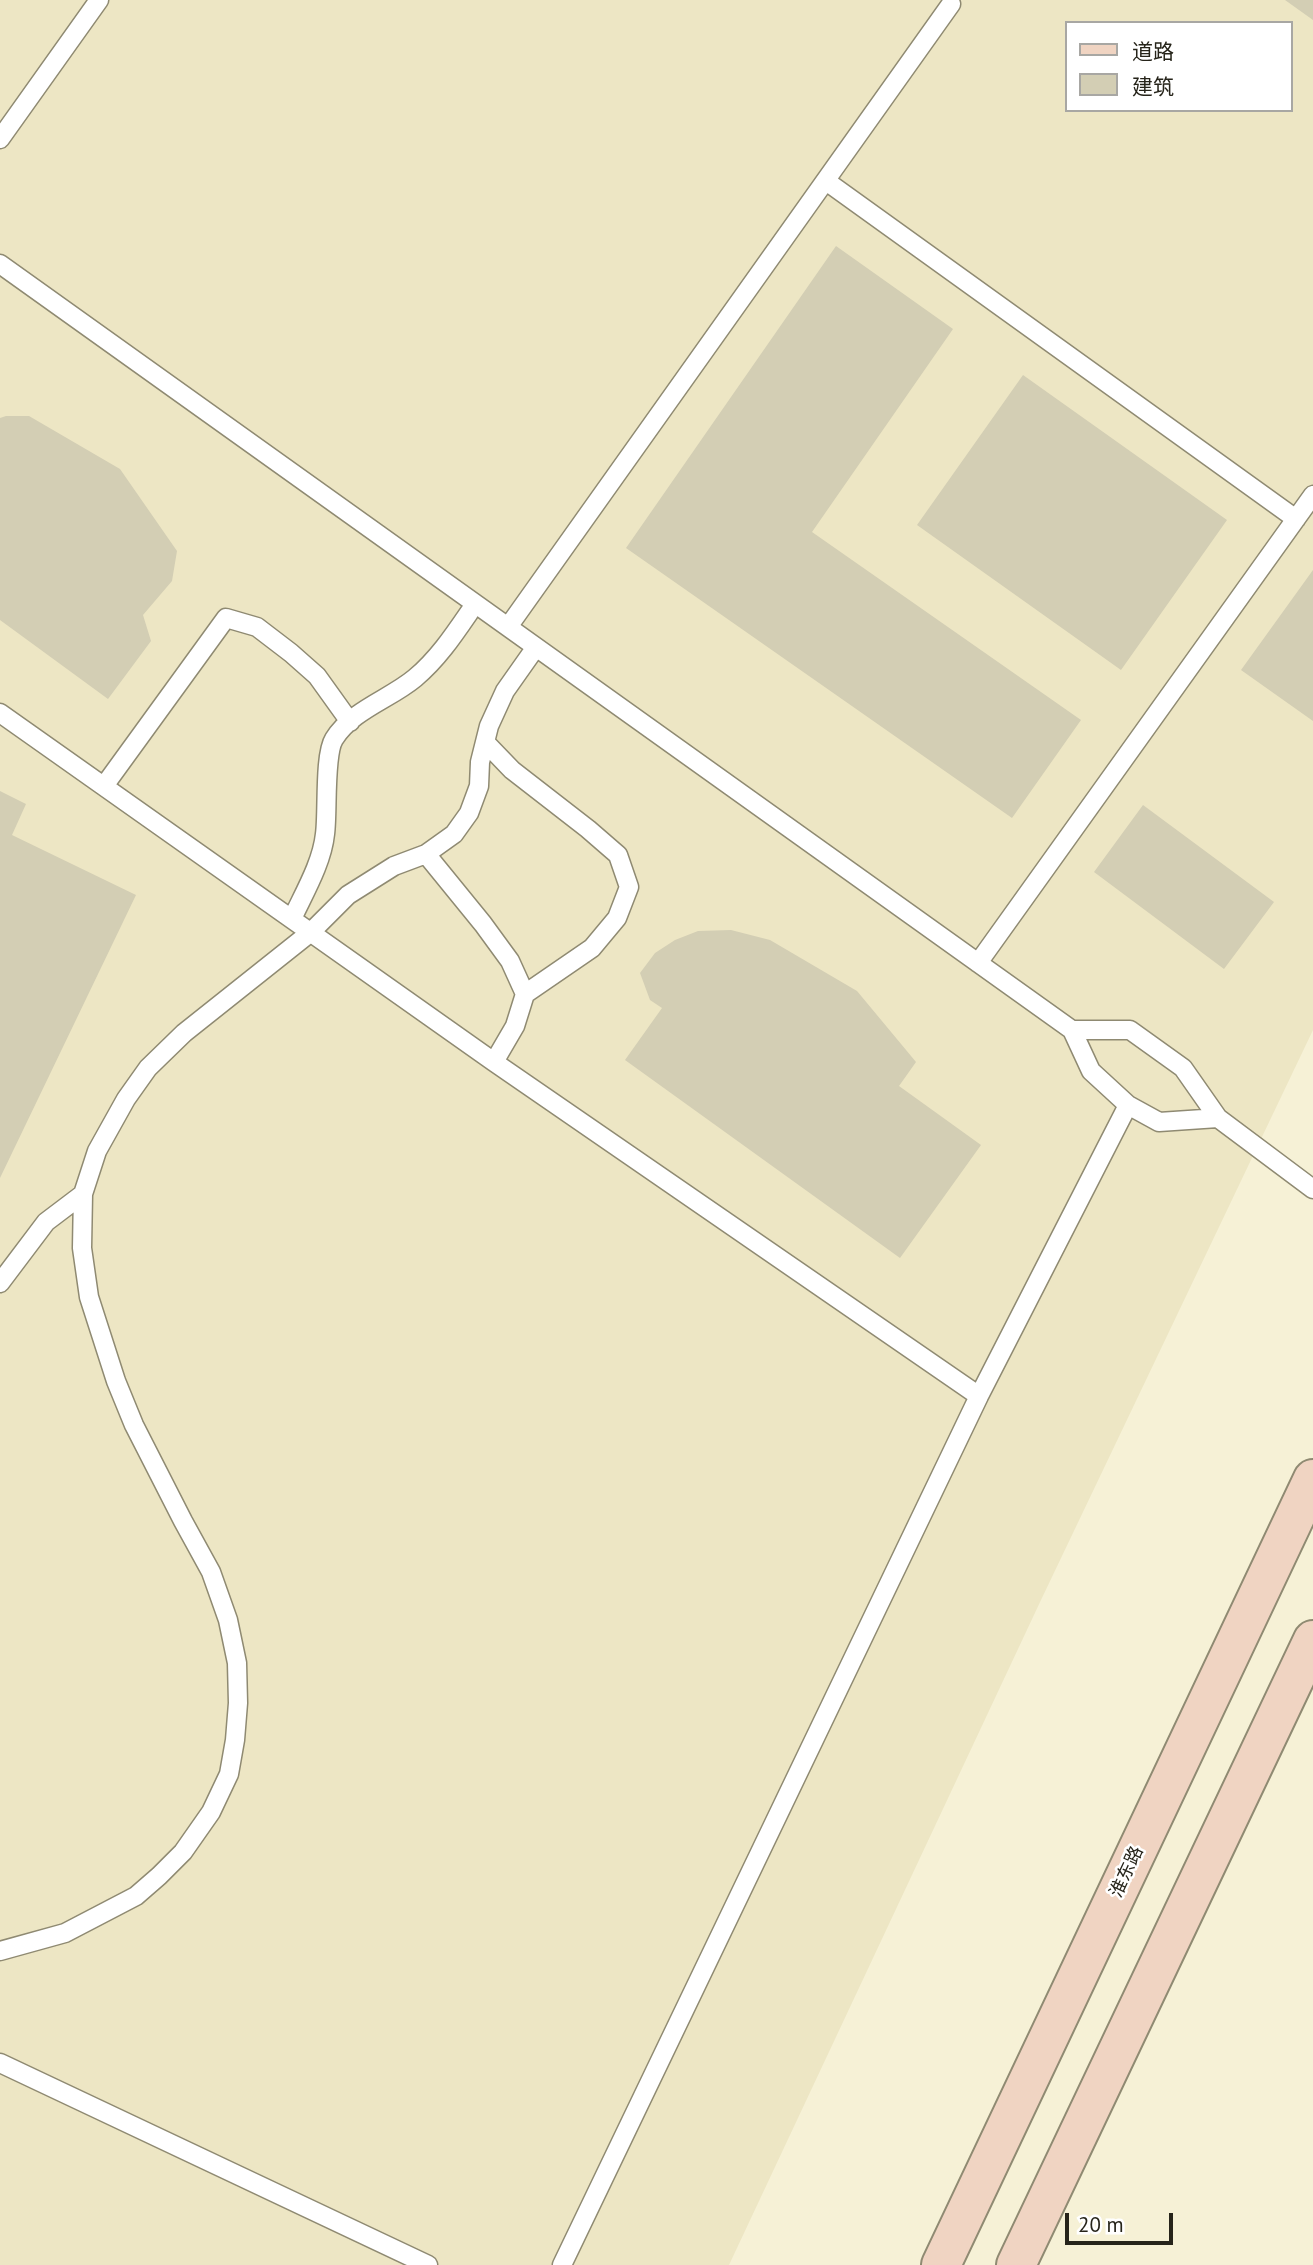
<!DOCTYPE html>
<meta charset="utf-8">
<style>
body{margin:0}
#map{position:relative;width:1313px;height:2265px;overflow:hidden;background:#f6f1d6;font-family:"PT Sans","Noto Sans SC",sans-serif}
canvas{display:block}
.legend{position:absolute;left:1065px;top:21px;width:228px;height:91px;box-sizing:border-box;background:#fff;border:2px solid #a8a7a3;margin:0;padding:9px 12px;list-style:none;font-size:21px;color:#26241a}
.legend li{display:flex;align-items:center;gap:14px;height:35px}
.legend b{width:35px;border:2px solid #a8a7a3}
.scale{position:absolute;left:1065px;top:2213px;width:108px;height:32px;box-sizing:border-box;border:4px solid #26241a;border-top:0;padding-left:9px;font-size:21px;line-height:24px;white-space:nowrap;color:#26241a;-webkit-text-stroke:5px #fff;paint-order:stroke}
</style>
<div id="map">
<canvas width="1313" height="2265"></canvas>
<ul class="legend">
<li><b style="height:9px;background:#f0d4c2"></b>道路</li>
<li><b style="height:19px;background:#d3ceb4"></b>建筑</li>
</ul>
<div class="scale">20 m</div>
</div>
<script>
const g = document.querySelector('canvas').getContext('2d');
g.lineJoin = 'round';
function paint(path, color) { g.fillStyle = color; g.fill(path, 'evenodd'); }
function strokePath(path, color, width, dash) { g.strokeStyle = color; g.lineWidth = width; g.lineCap = dash ? 'butt' : 'round'; g.setLineDash(dash || []); g.stroke(path); }
function label(font, color, halo, rows, align = 'center') {
  g.font = font + ' "PT Sans","Noto Sans SC",sans-serif'; g.lineWidth = 5; g.setLineDash([]); g.textBaseline = 'middle'; g.strokeStyle = halo; g.fillStyle = color; for (const [text, x, y, turn = 0] of rows) {
    g.save(); g.translate(x, y); g.rotate((+turn || 0) * Math.PI / 180); g.textAlign = isNaN(turn) ? turn : align; if (halo) g.strokeText(text, 0, 0); g.fillText(text, 0, 0); g.restore();
  }
}
const built = new Path2D(`
 M0,0H1313V1030L1041,1600L729,2265H0ZM1066,23H1290V110H1066Z`);
const building = new Path2D(`
 M1285,0H1313V20Z
 M836,246L953,329L812,532L1081,720L1012,818L626,548Z
 M1023,375L1227,520L1121,670L917,525Z
 M6,416H29L120,469L177,551L172,581L143,615L151,641L108,699L0,620V418Z
 M1313,570V721L1241,670Z
 M0,791L26,804L12,835L136,895L0,1178Z
 M1143,805L1274,902L1224,969L1094,872Z
 M731,930L770,940L857,991L916,1062L899,1086L981,1145L900,1258L625,1060L662,1008L650,1000L640,973L655,953L675,940L698,931Z`);
const service = new Path2D(`
 M0,139L99,0
 M826,181L1296,519
 M0,264L1072,1030L1091,1071L1128,1105L1159,1122L1218,1118
 M508,627L951,4
 M0,713L494,1062L979,1396
 M485,742L512,770L588,829L618,855L629,887L617,918L592,948L525,994
 M104,786L226,618L257,627L291,653L317,676L350,722
 M426,854L483,924L510,961L525,994L515,1026L494,1062
 M292,919C304,893 322,863 325,834C328,813 324,755 334,739C352,710 390,699 415,678C440,657 457,630 475,604
 M978,963L1313,495
 M1072,1030H1130L1183,1068L1218,1118L1313,1189
 M0,1283L46,1222L83,1194
 M0,1951L65,1933L136,1896L159,1876L183,1852L211,1812L229,1774L235,1740L238,1703L237,1663L228,1620L211,1572L183,1521L134,1425L116,1381L89,1297L82,1248L83,1194L97,1151L126,1099L148,1068L184,1033L311,932L348,895L394,866L426,854L454,834L469,813L479,786L480,762L489,726L505,691L536,647
 M0,2063L428,2265
 M562,2265L979,1396L1128,1105`);
const secondary = new Path2D(`
 M941,2265L1313,1479
 M1016,2265L1313,1640`);
const streetNames = [
 ["淮东路",1127,1872,-65]
];
paint(built, '#ede6c4');
paint(building, '#d3ceb4');
strokePath(service, '#8f8a72', 21);
strokePath(secondary, '#8f8a72', 42);
strokePath(service, '#fff', 18);
strokePath(secondary, '#f0d4c2', 38);
label('18px', '#26241a', '#fff', streetNames);
</script>
